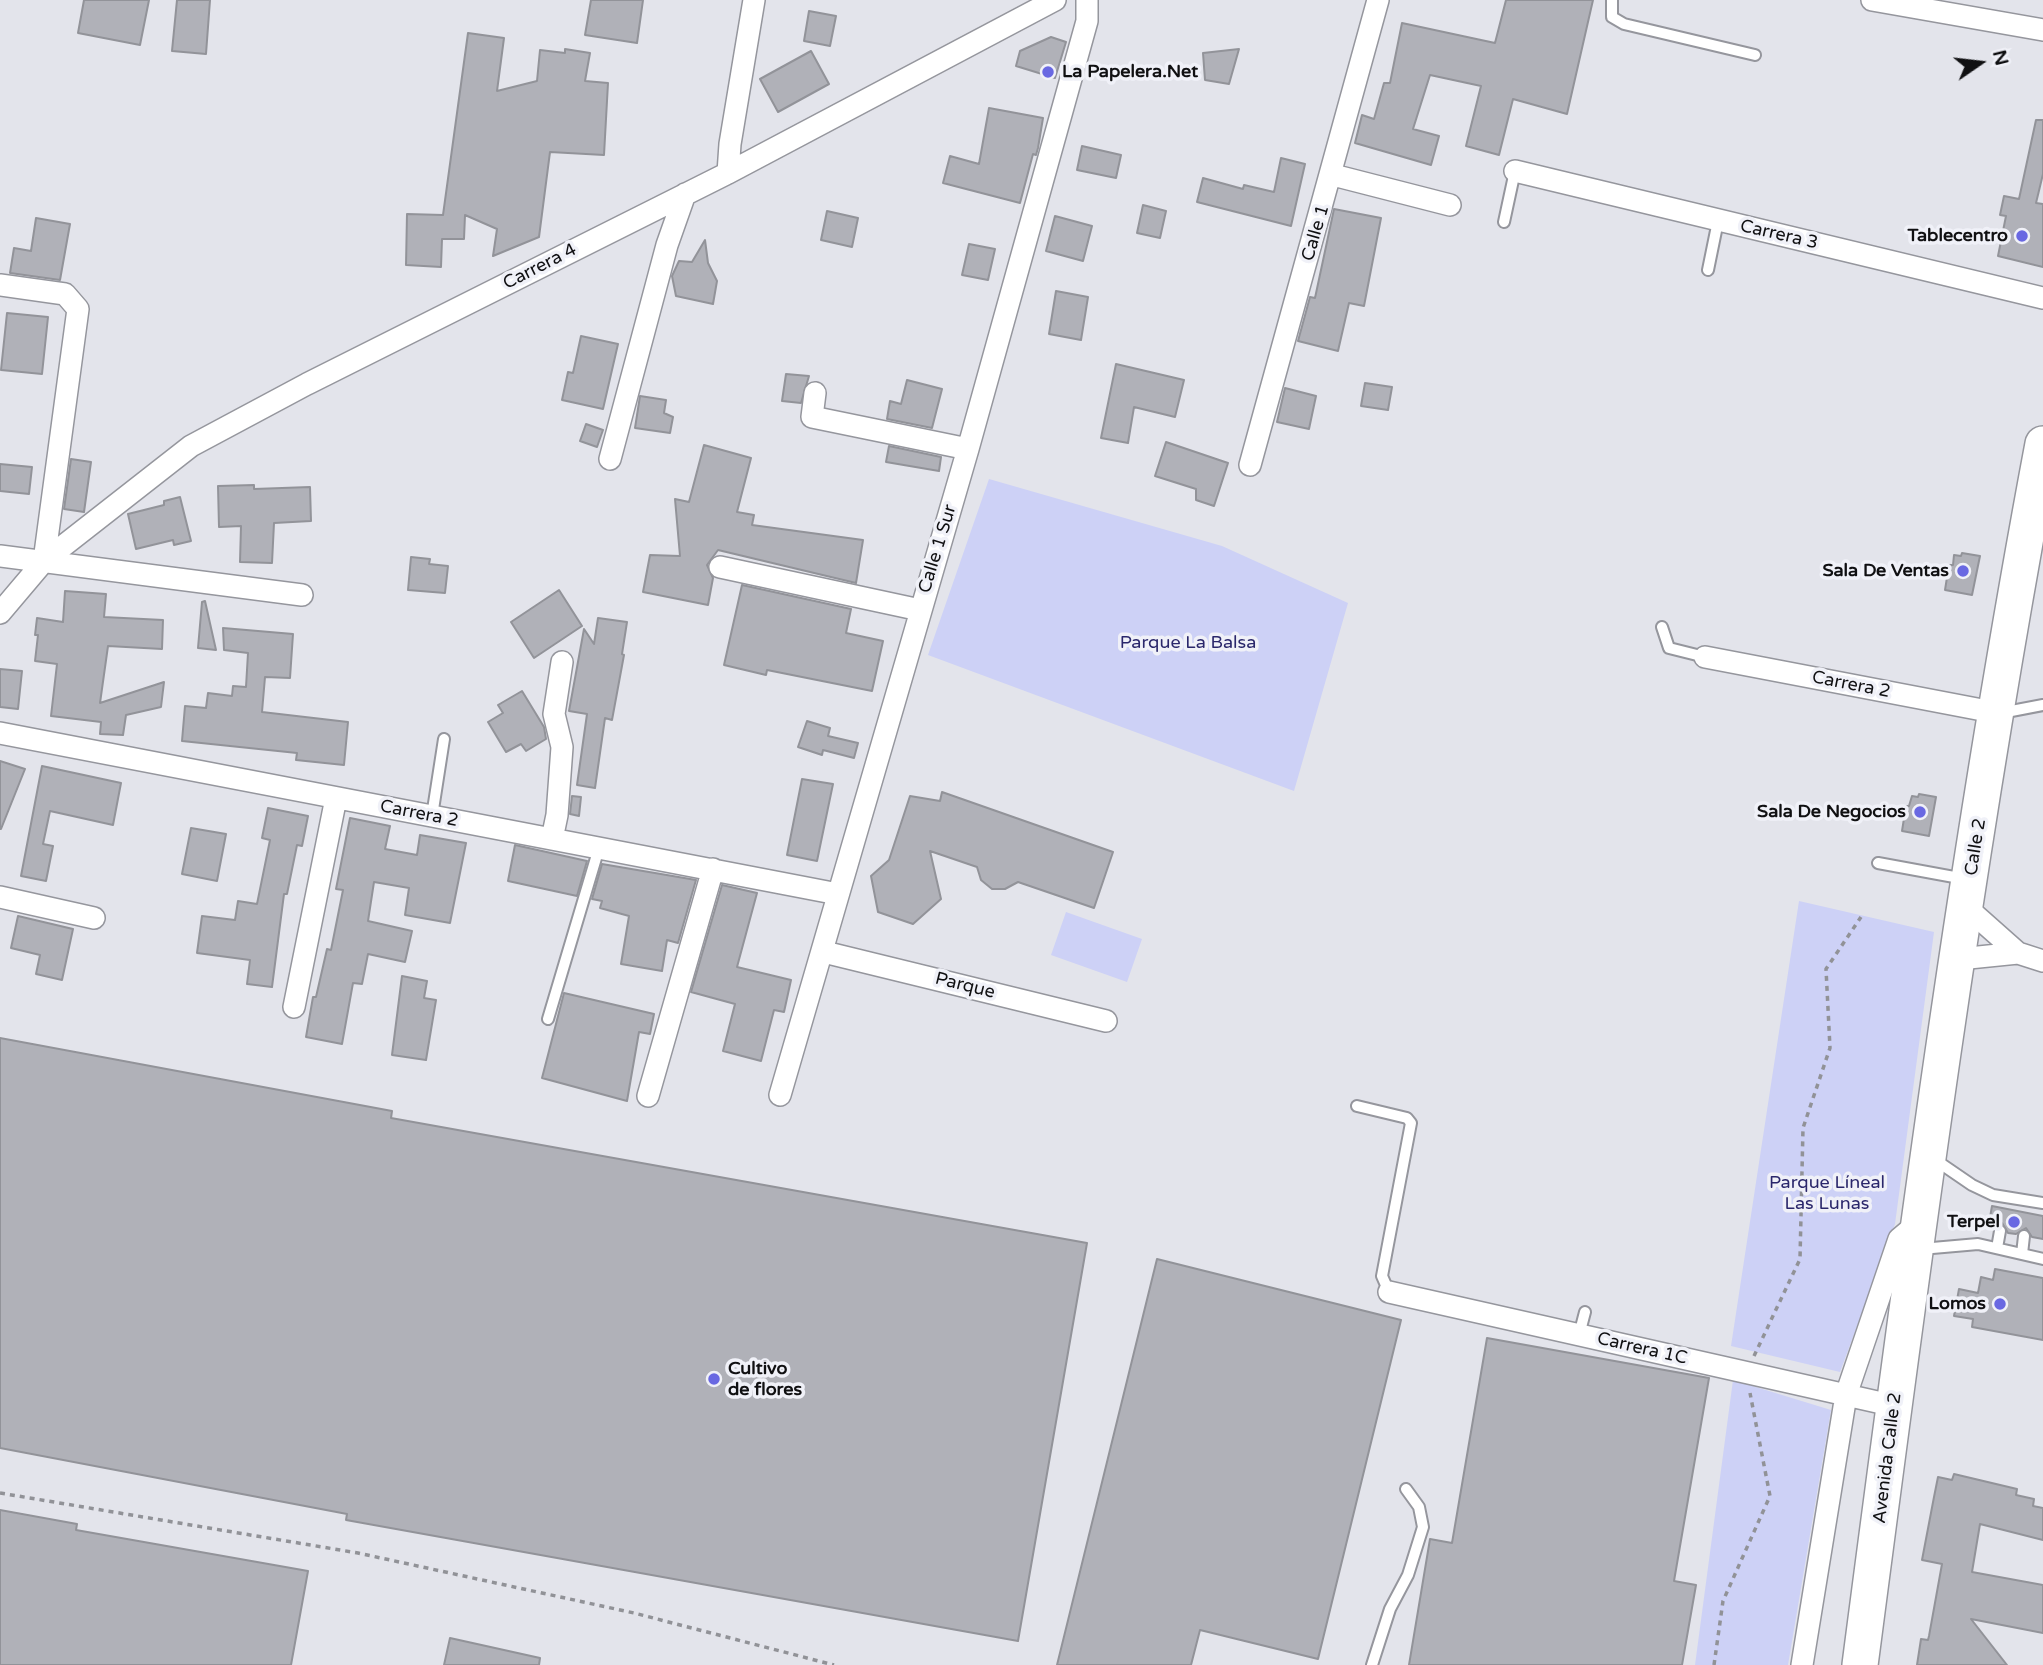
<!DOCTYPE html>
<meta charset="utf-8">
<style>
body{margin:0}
#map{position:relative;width:2043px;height:1665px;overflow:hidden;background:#e3e4eb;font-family:"Varela Round",sans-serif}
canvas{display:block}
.north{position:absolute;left:1945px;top:28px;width:70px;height:70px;-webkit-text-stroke:5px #f0f1f8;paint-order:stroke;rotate:76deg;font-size:19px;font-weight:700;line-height:28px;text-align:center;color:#101012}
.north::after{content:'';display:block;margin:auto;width:24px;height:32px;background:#101012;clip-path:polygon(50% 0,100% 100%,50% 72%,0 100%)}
</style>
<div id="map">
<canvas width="2043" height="1665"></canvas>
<div class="north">N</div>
</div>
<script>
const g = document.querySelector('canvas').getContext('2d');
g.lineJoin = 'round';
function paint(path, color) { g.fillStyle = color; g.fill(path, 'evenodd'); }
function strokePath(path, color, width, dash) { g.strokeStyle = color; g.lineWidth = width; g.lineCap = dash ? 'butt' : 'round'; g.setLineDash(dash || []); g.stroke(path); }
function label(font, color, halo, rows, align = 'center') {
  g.font = font + ' "Varela Round",sans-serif'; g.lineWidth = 7; g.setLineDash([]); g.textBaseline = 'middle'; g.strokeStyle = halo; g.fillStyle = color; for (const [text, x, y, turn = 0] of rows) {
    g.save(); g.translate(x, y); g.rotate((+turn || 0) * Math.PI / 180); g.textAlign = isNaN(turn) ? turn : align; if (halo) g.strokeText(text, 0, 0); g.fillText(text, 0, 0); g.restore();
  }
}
const green = new Path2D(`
 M989,479L1222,546L1348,603L1294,791L928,655Z
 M1799,901L1934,932L1895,1224L1840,1372L1731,1346Z
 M1066,912L1142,939L1127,982L1051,955Z
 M1733,1380L1831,1410L1788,1665H1695Z`);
const building = new Path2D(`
 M84,0H149L140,45L78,33Z
 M177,0H210L206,54L172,51Z
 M591,0H643L637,43L585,35Z
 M1506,0H1593L1567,114L1513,99L1499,155L1466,146L1481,86L1430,75L1413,129L1439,136L1431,165L1355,143L1362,115L1374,119L1384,83H1390L1402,23L1495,43Z
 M809,11L836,16L830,46L804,41Z
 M468,33L504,38L497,91L537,81L540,50L565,53V49L590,53L585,81L608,83L604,155L550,152L539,237L493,256L497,229L465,215L464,239H442L441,267L406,265L407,214L443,215Z
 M1051,37L1066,42L1055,78L1016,66L1020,51Z
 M1239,49L1229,84L1205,80L1203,53Z
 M811,51L829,84L778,112L760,79Z
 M989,108L1043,118L1038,148L1036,155L1033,154L1020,203L943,183L950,156L979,164Z
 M2036,120H2043V174L2036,203L2043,204V267L1998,256L2006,216L2000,215L2004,196L2019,199Z
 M1082,146L1121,155L1116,178L1077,170Z
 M1281,158L1305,164L1291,226L1197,202L1203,178L1243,189L1244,185L1274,192Z
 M1143,205L1166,211L1160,238L1137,233Z
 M1334,209L1381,218L1364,306L1349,303L1338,351L1298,341L1310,297L1315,298Z
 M827,211L858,218L852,247L821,240Z
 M1055,216L1092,226L1083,261L1046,251Z
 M36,218L70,224L60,280L10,273L14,248L31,251Z
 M705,240L708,263L717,281L713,304L676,296L672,276L679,261L692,262Z
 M969,244L995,249L988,280L962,275Z
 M1056,291L1088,297L1081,340L1049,334Z
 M7,313L48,317L42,374L1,370Z
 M581,336L618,344L603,409L562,400L568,372L573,373Z
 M1116,364L1184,380L1175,417L1134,407L1128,443L1101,438Z
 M786,374L809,376L801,403L782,401Z
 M907,380L942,389L932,428L887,419L890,401L901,404Z
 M1365,383L1392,387L1388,410L1361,406Z
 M1285,388L1316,396L1309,429L1277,422Z
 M640,396L666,400L664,413L673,417L670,433L635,428Z
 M586,424L603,430L597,447L580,441Z
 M1166,442L1228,463L1214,506L1196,500V489L1155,476Z
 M704,445L751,458L737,512L754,515L752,525L863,540L856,583L718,550L707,565L713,578L708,605L643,592L650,555L680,556L675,499L689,502Z
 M889,446L941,457L939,471L886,462Z
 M71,459L91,462L84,512L64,509Z
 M0,464L32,467L29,494L0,491Z
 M254,485V489L310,487L311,521L274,523L272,563L240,562L241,526L219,527L218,486Z
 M180,497L191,541L174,545L173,540L136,549L128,514L164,505V501Z
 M1962,553L1980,556L1972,595L1945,590L1949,565H1953L1954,555L1961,556Z
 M411,557L430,559L429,564L448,566L445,593L408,590Z
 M742,585L851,609L846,633L883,641L872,691L767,670L766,675L724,665Z
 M559,590L582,626L534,658L511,622Z
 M65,591L106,594L104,617L163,620L162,649L108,646L100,703L164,682L161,707L126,715L123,735L100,734L101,722L51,716L57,664L35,661L38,635H35L37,618L63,622Z
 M205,601L216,650L198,648L202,602Z
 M598,618L627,622L622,654L624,655L612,720L605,718L595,788L577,785L587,714L569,711L584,629L594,644Z
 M223,628L293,634L290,678L265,677L262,712L348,722L344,765L296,760L297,753L182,741L185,706L206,708L208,693L232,696L233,686L246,687L248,653L224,650Z
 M0,669L22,671L18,709L0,707Z
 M522,691L544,727L546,739L526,751L521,744L506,752L488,722L503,713L498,705Z
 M807,721L830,728L828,736L858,743L854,758L823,750L822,755L798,747Z
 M0,761L25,769L1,829H0Z
 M42,766L121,783L113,825L50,811L43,844L53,846L46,881L21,876Z
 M802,779L833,784L817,861L787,855Z
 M942,792L1113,852L1094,908L1018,882L1005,889H992L981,880L977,867L930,851L941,899L913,924L878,912L871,876L889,860L910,796L940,801Z
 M1919,794L1936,797L1929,836L1902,831L1906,806H1909L1912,796L1918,797Z
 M572,796L581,797L579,816L570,814Z
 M268,808L308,816L302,846L297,845L287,894H284L272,987L247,984L250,960L197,953L202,916L235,920L238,901L257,904L270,840L262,838Z
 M350,818L390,826L385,849L417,855L420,835L466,843L450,923L405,915L409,888L374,882L368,921L412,931L405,962L368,954L362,984L353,983L342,1044L306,1037L313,997H316L327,949L331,950L343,890L336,889Z
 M191,828L226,834L217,881L182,874Z
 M515,845L587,861L577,896L508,881Z
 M602,864L696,880L678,943L667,940L662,971L621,964L629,916L600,908L602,901L592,899Z
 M722,885L757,893L737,967L791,980L784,1012L774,1010L761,1061L723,1051L735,1004L691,992Z
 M18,916L73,929L62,980L36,974L40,955L11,948Z
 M402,976L427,981L424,998L436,1000L426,1060L392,1055Z
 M564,993L654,1014L650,1034L639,1032L627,1101L542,1078Z
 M0,1038L392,1111L391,1118L1087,1243L1018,1641L346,1520L347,1514L0,1448Z
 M1992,1206L2043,1216V1239L2032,1237L2026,1228L2016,1234L2008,1233L2002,1223L1988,1229Z
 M1157,1259L1401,1320L1318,1659L1200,1630L1191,1665H1057Z
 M1995,1269L2043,1278V1340L1972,1327L1973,1319L1954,1316L1959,1289L1978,1293L1981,1277L1993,1280Z
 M1487,1338L1709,1378L1674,1581L1696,1585L1682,1665H1409L1430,1539L1452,1543Z
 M1954,1474L2017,1489L2016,1495L2034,1499L2033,1506L2043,1508V1540L1980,1524L1972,1572L2043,1585V1633L1971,1619L2007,1665H1917L1921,1639L1928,1640L1929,1636L1942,1564L1922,1560L1934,1497L1938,1477L1952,1480Z
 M0,1510L77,1524L76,1530L308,1571L291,1665H0Z
 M450,1638L540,1658L539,1665H444Z`);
const path = new Path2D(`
 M1754,1356L1800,1259L1803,1128L1830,1048L1826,969L1861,917
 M0,1493L358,1553L634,1613L834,1665
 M1714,1665L1723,1601L1770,1496L1750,1393`);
const lane = new Path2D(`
 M1612,0V17L1624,24L1755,55
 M1504,222L1515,171
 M1708,270L1718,221
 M1662,627L1669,648L1705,657
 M2001,713L2043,705
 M432,816L444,739
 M1878,863L1965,879
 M548,1019L599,848
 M1357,1106L1407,1118L1411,1123L1382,1276L1389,1292
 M1934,1159L1972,1185L1993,1195L2043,1203
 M1997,1248L2000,1231
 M1921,1249L1978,1244L2043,1259
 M2022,1254L2024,1236
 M1579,1335L1585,1312
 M1372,1665L1390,1609L1408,1575L1423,1527L1419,1507L1406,1489`);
const street = new Path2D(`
 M1872,0L2043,30
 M1515,171L2043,298
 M728,173L730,144L754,0
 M1333,175L1450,205
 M0,285L65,294L78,309L44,561
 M815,393L812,417L968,449
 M610,459L667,245L685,194
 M1250,465L1378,0
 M0,556L302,595
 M720,567L920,610
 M0,613L44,561L191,446L307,384L728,173L1055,0
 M1705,657L1998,713
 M0,733L838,894
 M552,839L557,815L562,747L554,714L562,662
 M0,897L94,918
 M1965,906L2018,953L2043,961
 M824,952L1106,1021
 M1959,959L2018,953
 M294,1007L336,798
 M780,1095L968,449L1087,21V0
 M648,1096L713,869
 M1389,1292L1895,1406
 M1802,1665L1846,1395L1899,1239L1918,1223`);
const primary = new Path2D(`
 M1860,1665C1913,1258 1967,848 2043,444`);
const markers = [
 [1048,72,7,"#6968e2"],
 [2022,236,7,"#6968e2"],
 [1963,571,7,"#6968e2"],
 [1920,812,7,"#6968e2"],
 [2014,1222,7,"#6968e2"],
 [2000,1304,7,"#6968e2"],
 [714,1379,7,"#6968e2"]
];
const poiNames = [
 ["La Papelera.Net",1062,72,"left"],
 ["Tablecentro",2008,236],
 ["Sala De Ventas",1949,571],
 ["Sala De Negocios",1906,812],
 ["Terpel",2000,1222],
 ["Lomos",1986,1304],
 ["Cultivo",728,1369,"left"],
 ["de flores",728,1390,"left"]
];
const streetNames = [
 ["Calle 1",1316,233,-74],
 ["Carrera 3",1779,235,13],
 ["Carrera 4",540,267,-27],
 ["Calle 1 Sur",938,549,-73],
 ["Carrera 2",1851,685,11],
 ["Carrera 2",419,814,11],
 ["Calle 2",1976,847,-81],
 ["Parque",965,986,14],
 ["Carrera 1C",1642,1349,13],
 ["Avenida Calle 2",1888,1458,-83]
];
const parkNames = [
 ["Parque La Balsa",1188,643],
 ["Parque Líneal",1827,1183],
 ["Las Lunas",1827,1204]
];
paint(green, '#cdd1f6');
paint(building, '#b0b1b8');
strokePath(building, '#929399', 2);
strokePath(lane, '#95969d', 14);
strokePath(street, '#95969d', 24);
strokePath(primary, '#95969d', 38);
strokePath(path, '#919297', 3.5, [5, 5]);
strokePath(lane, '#fff', 10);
strokePath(street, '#fff', 21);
strokePath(primary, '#fff', 35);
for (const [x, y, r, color] of markers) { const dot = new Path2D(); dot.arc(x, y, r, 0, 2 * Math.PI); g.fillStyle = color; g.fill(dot); strokePath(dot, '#f0f1f8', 2.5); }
label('bold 18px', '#101012', '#f0f1f8', poiNames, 'right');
label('18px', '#101012', '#f0f1f8', streetNames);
label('18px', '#2a276b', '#f0f1f8', parkNames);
</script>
